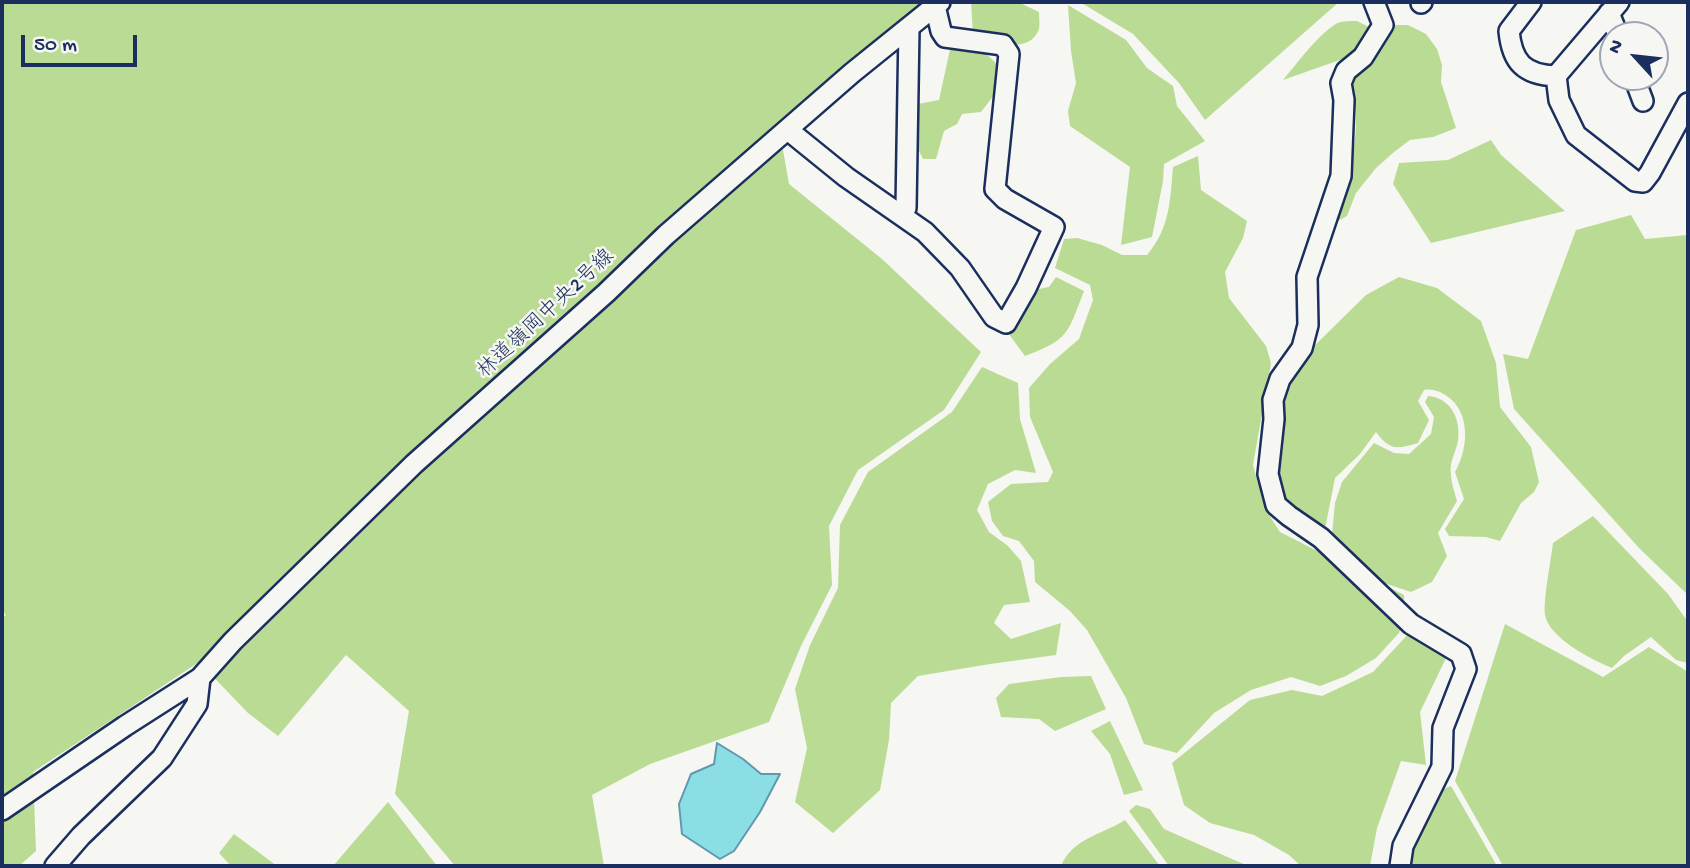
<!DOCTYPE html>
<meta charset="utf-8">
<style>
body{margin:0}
#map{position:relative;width:1690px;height:868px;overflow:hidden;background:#f6f6f2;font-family:"Gochi Hand",sans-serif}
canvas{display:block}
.frame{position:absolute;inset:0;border:4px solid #1b2f5e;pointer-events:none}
.north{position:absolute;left:1599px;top:21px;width:70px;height:70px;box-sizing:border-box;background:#f6f6f2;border:2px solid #9ea6b7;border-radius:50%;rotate:297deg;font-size:19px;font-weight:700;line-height:28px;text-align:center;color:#1b2f5e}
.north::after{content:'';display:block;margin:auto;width:24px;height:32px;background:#1b2f5e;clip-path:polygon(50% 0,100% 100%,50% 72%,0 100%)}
.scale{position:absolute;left:21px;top:35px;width:116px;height:32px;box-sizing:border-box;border:4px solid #1b2f5e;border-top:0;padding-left:9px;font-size:21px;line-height:24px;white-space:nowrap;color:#1b2f5e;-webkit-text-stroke:5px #f6f6f2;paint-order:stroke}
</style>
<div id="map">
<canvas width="1690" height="868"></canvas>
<div class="frame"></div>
<div class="north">N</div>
<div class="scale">50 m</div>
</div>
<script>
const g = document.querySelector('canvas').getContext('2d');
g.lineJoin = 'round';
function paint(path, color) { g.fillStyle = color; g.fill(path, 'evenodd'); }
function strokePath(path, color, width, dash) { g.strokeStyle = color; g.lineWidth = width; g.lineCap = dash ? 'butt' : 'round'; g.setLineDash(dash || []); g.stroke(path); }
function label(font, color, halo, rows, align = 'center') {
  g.font = font + ' "Gochi Hand","Klee One",sans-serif'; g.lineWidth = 5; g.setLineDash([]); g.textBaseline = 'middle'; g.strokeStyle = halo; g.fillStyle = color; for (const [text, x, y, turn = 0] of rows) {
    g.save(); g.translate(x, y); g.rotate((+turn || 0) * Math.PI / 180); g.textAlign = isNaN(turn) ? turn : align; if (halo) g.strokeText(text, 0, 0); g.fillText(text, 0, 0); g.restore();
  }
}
const green = new Path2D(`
 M2,2H935L780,133L789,184L882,259L981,352L944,410L858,470L829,526L832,585L801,646L769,722L650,764L592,795L604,866H455L395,794L409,711L346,655L278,736L248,713L199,662L33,772L36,851L19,866H2V618L6,615L2,611Z
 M971,2H1018L1039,12C1039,16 1040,24 1039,29C1028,57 993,40 973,34Z
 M1080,2H1339L1205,120L1179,83L1133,34Z
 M1068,5L1126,40L1147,68L1173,86L1177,106L1205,141L1164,164L1163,181L1152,237L1121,245L1130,167L1070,126L1068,111L1076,83L1071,51Z
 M1357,21L1369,27L1366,41L1351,56L1283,80C1295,66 1323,28 1340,22C1345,21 1352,21 1357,21Z
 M1391,25H1408L1426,34L1437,49L1442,65L1441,82L1456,128L1433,137L1410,140L1394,152L1376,168L1356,193L1347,216L1334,223C1349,183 1364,126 1351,84Z
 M951,45C976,48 986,49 1001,70L998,90L981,112L962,114L957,124L944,131L936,159H923L916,145L918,104L939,100Z
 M1491,140L1501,155L1565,211L1431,243L1393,184L1399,163L1448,160Z
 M1198,156L1201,190L1247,221L1243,238L1225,272L1229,298L1266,346L1271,363L1253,465L1265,509L1280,532L1404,595L1405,615L1399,633L1376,658L1346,676L1320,686L1291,677L1251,690L1214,713L1177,753L1144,744L1126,698L1087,630L1070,611L1035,582L1034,561L1019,541L1003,536L992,521L988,502L1011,484L1048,482L1053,472L1030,417L1029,388L1050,364L1079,339L1093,300L1090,285L1055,268L1064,239L1077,238L1102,245L1122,255H1147C1170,228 1170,201 1173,167Z
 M1631,215L1645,239L1688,235V595L1640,549L1514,409L1503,354L1528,359L1576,230Z
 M1056,277L1084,291C1067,334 1070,339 1025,356L1008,333L1029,291L1049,287Z
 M1399,277L1437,288L1481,321L1496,363L1500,407L1531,447L1539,482L1534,492L1521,503L1500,541L1486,537L1449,536L1445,529L1464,499L1455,472C1470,446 1471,406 1440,392C1434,390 1431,389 1424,390L1418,401L1429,420L1418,443C1397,449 1390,451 1376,432L1360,454L1335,478L1325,529L1282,503L1274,462L1281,394L1304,356L1366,295Z
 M982,367L1018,383L1020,419L1036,473L1015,470L988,484L977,510L989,532L1008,546L1021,561L1030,602L1004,605L994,623L1011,639L1061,623L1056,655L990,664L918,676L891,703L889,740L880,790L833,833L795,802L807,748L795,689L810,645L838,588L840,525L868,472L952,412Z
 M1428,396C1451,398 1461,419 1458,441C1456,452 1449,462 1451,474C1451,483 1455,493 1457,501L1438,533L1447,556L1432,582L1411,592L1381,582L1332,535L1335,503L1342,482L1374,443L1394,453L1409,454L1431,434L1434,417L1425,402Z
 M1593,516L1668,594L1688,622V663L1676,660L1651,637L1624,656L1612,668C1592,660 1549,638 1545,615C1543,602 1551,559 1553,543Z
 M1505,624L1603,677L1649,647L1688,672V866H1503L1455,781Z
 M1411,631L1448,654L1420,712L1426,765L1401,761L1377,828L1370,866H1301L1289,855L1254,835L1210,823L1184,805L1172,763L1250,700L1292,690L1322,696L1373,672Z
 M1091,676L1106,709L1055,731L1039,719L1001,717L996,698L1009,684L1061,677Z
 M1110,721L1143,790L1124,795L1110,754L1091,731Z
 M1451,786L1497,866H1410L1412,849L1441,790Z
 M388,802L437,866H333Z
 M1136,805L1150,809L1164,829L1248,866H1169L1129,811Z
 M1125,820L1160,866H1061C1073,838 1101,835 1125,820Z
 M234,834L277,866H231L219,853Z`);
const water = new Path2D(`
 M717,743L743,759L761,774H780L760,812L734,851L720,859L682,834L679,804L691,774L714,764Z`);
const minor = new Path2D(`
 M1374,2L1383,25L1363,57L1346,71L1341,83L1344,100L1341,176L1307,277L1308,325L1302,348L1280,379L1273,400L1274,419L1268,474L1276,505L1289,516L1321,538L1411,624L1461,654L1466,669L1443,728L1442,767L1403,846L1400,866
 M1531,2L1509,31C1512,62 1524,75 1556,76L1619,2
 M1421,3L1422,2
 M1609,13L1618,35
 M1556,76L1559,100L1576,135L1635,181L1643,182L1650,173L1688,103
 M1634,77L1643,101
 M788,130L846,177L925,232L960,268L994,317L1006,323L1026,288L1054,227L1005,199L995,189L1009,54L1003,45L945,37L941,31L935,6
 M901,215L906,208L909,28
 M2,810L125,726L200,678L233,641L414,464L606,293L666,235L852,73L940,2
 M55,866L81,836L162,758L197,704L200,678`);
const streetNames = [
 ["林道嶺岡中央2号線",547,315,-43]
];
paint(green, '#badb94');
paint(water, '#8cdee5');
strokePath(water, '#5f98af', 2);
strokePath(minor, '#1b2f5e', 24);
strokePath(minor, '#f6f6f2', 19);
label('21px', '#1b2f5e', '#f6f6f2', streetNames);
</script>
